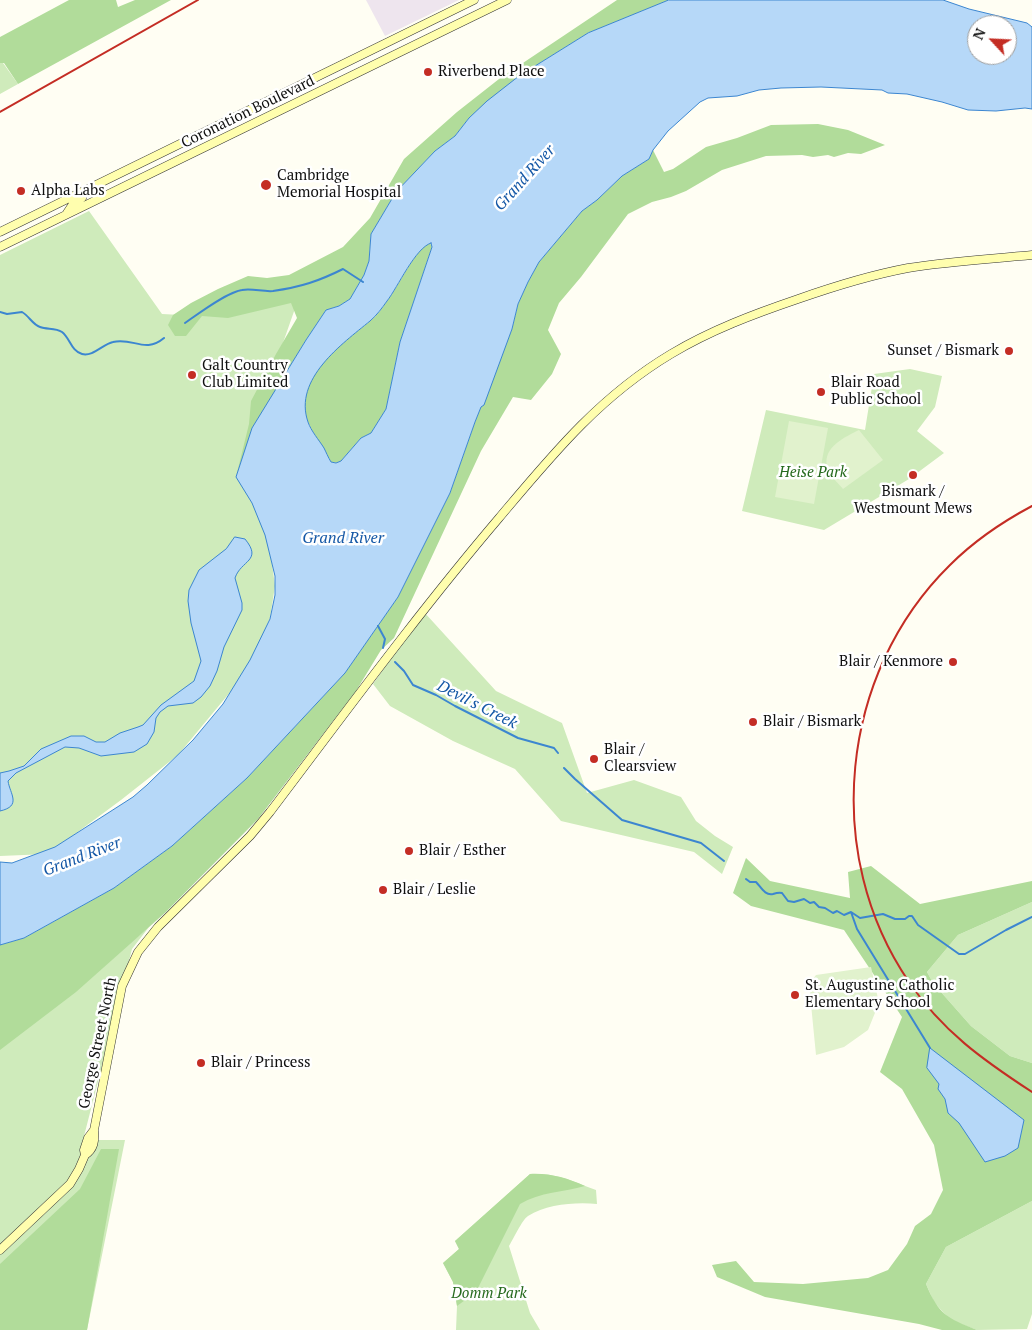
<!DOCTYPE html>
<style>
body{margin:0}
#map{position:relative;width:1032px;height:1330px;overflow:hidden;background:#fffef3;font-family:"PT Serif",serif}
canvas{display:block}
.north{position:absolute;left:967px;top:15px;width:50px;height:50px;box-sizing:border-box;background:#fff;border:1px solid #9f9f9f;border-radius:50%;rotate:295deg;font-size:14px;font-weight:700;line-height:20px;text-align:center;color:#101010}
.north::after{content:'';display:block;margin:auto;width:18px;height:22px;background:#c42d24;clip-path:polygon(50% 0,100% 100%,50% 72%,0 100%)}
</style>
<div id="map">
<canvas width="1032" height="1330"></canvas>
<div class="north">N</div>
</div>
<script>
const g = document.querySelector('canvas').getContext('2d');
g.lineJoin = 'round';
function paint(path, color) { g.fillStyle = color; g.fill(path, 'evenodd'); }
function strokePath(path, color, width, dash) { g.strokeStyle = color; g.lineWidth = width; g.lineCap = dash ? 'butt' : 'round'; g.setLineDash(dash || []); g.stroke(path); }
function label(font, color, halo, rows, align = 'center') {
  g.font = font + ' "PT Serif",serif'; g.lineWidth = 5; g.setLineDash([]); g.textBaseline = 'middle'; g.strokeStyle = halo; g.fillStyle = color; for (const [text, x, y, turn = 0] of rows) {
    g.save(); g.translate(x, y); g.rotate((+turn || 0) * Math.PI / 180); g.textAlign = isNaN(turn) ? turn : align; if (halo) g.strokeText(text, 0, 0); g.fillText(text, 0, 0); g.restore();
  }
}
const industrial = new Path2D(`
 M366,0H459L385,36Z`);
const green = new Path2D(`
 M0,63H3L18,84L0,94Z
 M89,211L162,314L202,316L298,300L278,357L267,526L275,586L270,618L251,667L178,755L121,800L48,854L0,856V255Z
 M910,369L942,376L935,407L917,431L944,453L909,479L824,530L742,511L766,410L865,430L874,374Z
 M424,612L496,691L562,723L587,793L634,780L681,797L696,821L715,836L733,847L722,874L694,852L561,821L515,769L453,741L390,706L373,684Z
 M1032,902V1063L1010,1056L971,1026L933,983L927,972L958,935Z
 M149,927L132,949L83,1140H125L87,1330H0V944L136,938Z
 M530,1174C557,1173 572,1181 596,1190L597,1204C576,1202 547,1204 528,1216C522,1220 514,1238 509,1246L530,1313L540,1330H456L457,1306L453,1282L443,1263L459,1249L455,1241Z
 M1032,1201V1314L1027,1329L977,1330L950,1320L934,1302L926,1284L946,1247Z`);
const forest = new Path2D(`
 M69,0H116L118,7L135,0H171L18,84L4,63H0V37Z
 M617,0H669L588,33L519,76L469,118L455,136L435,151L396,192L371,234L369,261L364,275L350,299L339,306L326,310L306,340L252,428L236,477L249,424L251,401L276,354L297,318L291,303L228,318L202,316L186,336H175L168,325L173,315L191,303L218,289L248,276L267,278L289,275L343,247L370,218L404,159L457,112L499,79Z
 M818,124L848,130L885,145L861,154L848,153L834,157L828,155L813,157L802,155L766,156L722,170L686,191L671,197L652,202L628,214L581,277L559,303L548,330L561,354L552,374L531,400L513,397L481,451L394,638L381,650L356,691L258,819L166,912L76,992L0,1050V945L24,938L114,888L172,846L247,778L345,673L398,597L450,493L475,422L512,329L518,304L528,282L539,262L582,211L597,200L622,176L649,159L653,150L664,172L673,169L706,147L737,138L771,125Z
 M430,243L432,247L400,342L386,409L371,433L361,438L341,461L336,463L331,462C325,451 312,432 308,422C293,378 341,344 370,321C377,316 382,308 387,301C399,286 415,249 430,243Z
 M746,858L770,881L850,898L848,872L871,866L920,904L1032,881V902L958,935L927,972L933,983L971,1026L1010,1056L1032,1063V1201L946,1247L926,1284C939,1315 947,1318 977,1330H942L919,1324L765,1297L717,1277L712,1265L736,1261L754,1282L803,1284L868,1278L888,1270L907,1244L915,1226L931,1214L943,1190L934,1145L902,1089L880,1072L902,1017L844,930L751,906L733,893Z
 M101,1149H119L87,1330H0V1264L80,1189Z
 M530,1174C550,1173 567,1178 585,1186C564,1192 540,1192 520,1204L476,1292L457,1306L453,1282L443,1263L459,1249L455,1241Z`);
const pitch = new Path2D(`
 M789,421L828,428L814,504L775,497Z
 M859,430L883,460L843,489C838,483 828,474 827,466C823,447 845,437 859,430Z
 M871,967L879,1003L868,1030L844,1047L816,1055L809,984L816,975Z`);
const water = new Path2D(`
 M669,0H943L969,9L1027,23L1032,27V109L1025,108L996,111L968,110L942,102L907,94L888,93L882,90L821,87L781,88L759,90L737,96L708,98L700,102L668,131L653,150L649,159L622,176L597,200L582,211L539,262L528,282L518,304L512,329L484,405L481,407L475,422L450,493L398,597L345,673L247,778L172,846L114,888L24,938L0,945V862L12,863L55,847L133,797L147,785L193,740L223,704L250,660L270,619L275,595V576L265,535L252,503L236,477L252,428L306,340L326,310L339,306L350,299L364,275L369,261L371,234L396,192L435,151L455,136L469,118L487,101L519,76L588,33ZM977,25H1007V55H977ZM431,243L432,247L400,342L386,409L371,433L361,438L341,461L336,463L331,462C328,457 326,452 324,448C319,440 311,431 308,422C293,379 342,344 370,321C377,315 382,308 387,301C398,287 415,248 431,243Z
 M235,537L245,539C263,561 241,560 235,578L242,603V610L224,647L217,671L210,686L201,697L193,703L168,706L160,712L156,718L154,732L147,744L134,752L101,756L79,748L65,747L16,773L8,781C10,794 22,806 0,811V773L9,771L24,766L41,749L71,736H84L96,742H105L120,733L138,727L143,725L161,705L194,681L201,661L191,623L188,601L189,590L199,570L226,549Z
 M930,1048L1024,1120L1018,1148L1005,1156L985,1162L959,1123L948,1113L945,1099L938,1089L939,1084L927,1068Z`);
const stream = new Path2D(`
 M0,312L7,314L22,312C29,316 33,325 40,327C47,330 55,327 62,332C70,338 71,351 82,354C93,357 103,344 113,342C133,337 145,354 164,338
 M185,323C198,314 227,292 242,290C252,288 263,292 273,291C301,287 319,281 343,269L363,282
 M378,626L385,639L383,648
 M395,662L404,671L413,685L436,695L455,706L518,738L554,748L558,753
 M564,768L575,779L622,820L701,843L724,861
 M746,879L750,882H756C761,887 765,896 773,894C776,893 779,892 782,893L788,901L794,902L804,899L810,903L814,902L819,907L825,908L833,913L837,911L844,915L851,912L860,918L883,914L895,919H905L909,916H912L918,925L959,954H965L1006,930L1032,917
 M851,912L857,929L930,1048`);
const secondary = new Path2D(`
 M67,213L73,204L82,198L80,193
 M0,232L474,0
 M0,247L507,0
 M85,1155C94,1149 95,1141 94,1130L122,986L138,952L158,927L250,836L270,812C345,713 419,612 499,518C552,455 599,397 671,354C711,330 754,314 798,299C835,286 871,275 908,268C949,261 991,259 1032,255
 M0,1250L70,1184L79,1169L85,1155L84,1150L88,1138L94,1130`);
const rail = new Path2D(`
 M0,112L198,0
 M1032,506C1002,522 974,541 950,565C839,674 822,855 909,982C942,1031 983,1060 1032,1092`);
const markers = [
 [428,72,5,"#c42d24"],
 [266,185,6,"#c42d24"],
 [21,191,5,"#c42d24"],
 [1009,351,5,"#c42d24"],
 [192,375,5,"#c42d24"],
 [821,392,5,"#c42d24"],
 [913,475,5,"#c42d24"],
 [953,662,5,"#c42d24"],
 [753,722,5,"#c42d24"],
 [594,759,5,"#c42d24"],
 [409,851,5,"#c42d24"],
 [383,890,5,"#c42d24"],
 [795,995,5,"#c42d24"],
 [201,1063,5,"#c42d24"]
];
const poiNames = [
 ["Riverbend Place",438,72],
 ["Cambridge",277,176],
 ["Memorial Hospital",277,193],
 ["Alpha Labs",31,191],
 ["Sunset / Bismark",999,351,"right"],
 ["Galt Country",202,366],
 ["Club Limited",202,383],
 ["Blair Road",831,383],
 ["Public School",831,400],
 ["Bismark /",913,492,"center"],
 ["Westmount Mews",913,509,"center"],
 ["Blair / Kenmore",943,662,"right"],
 ["Blair / Bismark",763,722],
 ["Blair /",604,750],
 ["Clearsview",604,767],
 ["Blair / Esther",419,851],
 ["Blair / Leslie",393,890],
 ["St. Augustine Catholic",805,986],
 ["Elementary School",805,1003],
 ["Blair / Princess",211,1063]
];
const streetNames = [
 ["Coronation Boulevard",248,112,-26],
 ["George Street North",98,1043,-78]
];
const parkNames = [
 ["Heise Park",813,473],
 ["Domm Park",489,1294]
];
const waterNames = [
 ["Grand River",525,178,-48],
 ["Grand River",343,538],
 ["Devil's Creek",477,705,27],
 ["Grand River",82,857,-21]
];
paint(industrial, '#eee5ee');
paint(green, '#cfebbb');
paint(forest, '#b1dc9a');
paint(pitch, '#e1f2cd');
paint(water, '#b6d8f8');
strokePath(water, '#3c86d0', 1);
strokePath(stream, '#3c86d0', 2);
strokePath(secondary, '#323232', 9);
strokePath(secondary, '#fffeae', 8);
strokePath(rail, '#c42d24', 2);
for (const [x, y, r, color] of markers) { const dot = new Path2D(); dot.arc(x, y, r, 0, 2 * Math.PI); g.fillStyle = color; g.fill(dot); strokePath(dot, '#fff', 2); }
label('15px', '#101010', '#fff', poiNames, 'left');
label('15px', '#101010', '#fff', streetNames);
label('italic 15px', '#266a1e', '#fff', parkNames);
label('italic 16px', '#1558a6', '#fff', waterNames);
</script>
